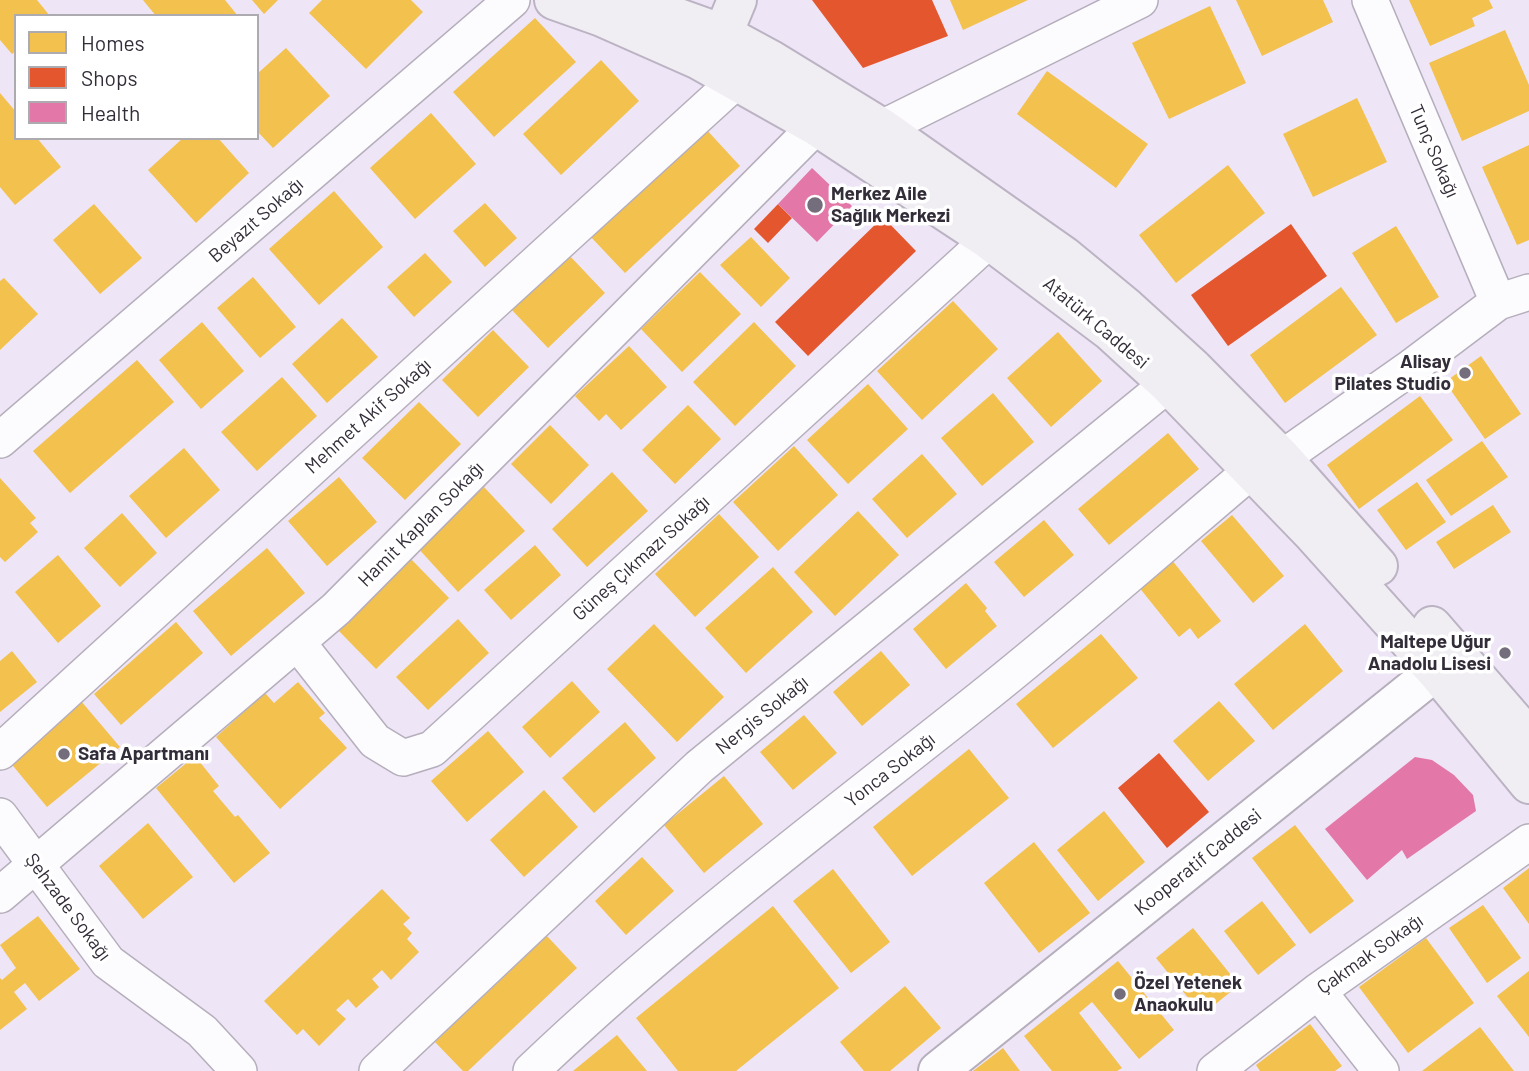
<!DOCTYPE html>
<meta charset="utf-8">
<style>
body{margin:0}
#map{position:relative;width:1529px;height:1071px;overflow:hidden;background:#eee5f6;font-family:Barlow,sans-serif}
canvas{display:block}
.legend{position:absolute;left:14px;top:14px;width:245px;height:126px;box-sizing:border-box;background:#fff;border:2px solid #adabb0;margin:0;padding:9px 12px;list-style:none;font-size:21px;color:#332d39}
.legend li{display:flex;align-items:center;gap:14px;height:35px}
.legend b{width:35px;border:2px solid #adabb0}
</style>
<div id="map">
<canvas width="1529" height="1071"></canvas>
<ul class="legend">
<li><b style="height:19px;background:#f2c14e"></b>Homes</li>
<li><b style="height:19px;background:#e4572e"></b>Shops</li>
<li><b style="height:19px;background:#e377a8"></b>Health</li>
</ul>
</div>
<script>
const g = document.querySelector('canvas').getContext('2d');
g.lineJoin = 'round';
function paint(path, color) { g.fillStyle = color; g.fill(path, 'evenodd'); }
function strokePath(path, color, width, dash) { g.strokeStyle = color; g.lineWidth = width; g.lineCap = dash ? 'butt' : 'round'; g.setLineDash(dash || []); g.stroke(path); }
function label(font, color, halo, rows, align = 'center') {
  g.font = font + ' Barlow,sans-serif'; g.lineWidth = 7; g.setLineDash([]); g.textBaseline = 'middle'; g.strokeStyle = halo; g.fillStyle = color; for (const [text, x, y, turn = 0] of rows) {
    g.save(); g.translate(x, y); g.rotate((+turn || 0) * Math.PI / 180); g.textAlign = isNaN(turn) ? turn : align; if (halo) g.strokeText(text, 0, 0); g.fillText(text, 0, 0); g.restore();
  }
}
const homes = new Path2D(`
 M0,0H37L50,16H16V51L12,54L0,40Z
 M143,0H225L238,16H156Z
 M252,0H278L264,14Z
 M322,0H411L423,12L366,69L309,13Z
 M950,0H1028L963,30Z
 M1236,0H1323L1333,22L1262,56Z
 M1409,0H1489L1493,8L1472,18L1475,26L1430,46Z
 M1210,6L1246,83L1169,119L1132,43Z
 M535,18L576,62L494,137L453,92Z
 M1505,30L1529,85V111L1462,141L1429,63Z
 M286,48L330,96L273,148L257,131V74Z
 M601,60L639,101L561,175L523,134Z
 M1047,71L1148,144L1116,188L1017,114Z
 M0,93L16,112V138H37L61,167L15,205L0,187Z
 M1357,98L1387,162L1313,197L1283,134Z
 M431,113L476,164L415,219L370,168Z
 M705,128L740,166L625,273L589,235Z
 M183,138H218L249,173L196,223L148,170Z
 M1529,145V240L1517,245L1482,167Z
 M1228,165L1265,213L1176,283L1139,235Z
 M334,191L383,247L319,305L269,249Z
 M485,203L517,238L485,267L453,231Z
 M94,204L142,258L100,294L53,240Z
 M1396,226L1439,297L1396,323L1352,253Z
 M751,237L790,278L761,307L720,265Z
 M425,253L452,282L414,317L387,287Z
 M568,254L605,293L548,348L511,309Z
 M700,272L741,314L682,372L641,329Z
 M253,277L296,327L260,358L217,308Z
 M4,278L38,314L0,350V281Z
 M1341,287L1377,335L1285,403L1250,355Z
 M953,301L998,349L922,420L877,371Z
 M342,318L378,357L327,403L292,364Z
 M202,322L244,371L201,409L159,360Z
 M754,322L796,366L735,426L693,382Z
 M493,330L529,367L478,417L442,380Z
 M1058,332L1102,381L1051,427L1007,378Z
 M629,346L667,387L621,430L606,414L599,421L575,396Z
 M1481,356L1521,414L1485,439L1445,382Z
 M137,360L174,402L70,493L33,451Z
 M282,377L317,416L257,471L221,432Z
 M868,384L908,429L848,484L807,440Z
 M993,393L1034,442L982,486L941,438Z
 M1420,396L1453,440L1359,509L1327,465Z
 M419,402L461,444L405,500L362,458Z
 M688,405L721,439L675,484L642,450Z
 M550,425L589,465L551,504L511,464Z
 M1168,433L1199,469L1109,545L1078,509Z
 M1482,441L1508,477L1451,516L1426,480Z
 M794,446L838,495L778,551L733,502Z
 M184,448L220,490L166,538L129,496Z
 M922,454L957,494L907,538L872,499Z
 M612,472L648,511L587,567L552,529Z
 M339,477L377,522L327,566L288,521Z
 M0,478L36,518L30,523L38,532L5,562L0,557Z
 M1417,482L1446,522L1406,550L1377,510Z
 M484,487L525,531L458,592L417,547Z
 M1493,505L1511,532L1454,569L1436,542Z
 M858,511L899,555L835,616L794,572Z
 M122,513L157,553L120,587L84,548Z
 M719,514L759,557L695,617L655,574Z
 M1232,515L1284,576L1253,603L1201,541Z
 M1044,520L1074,555L1024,597L994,562Z
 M535,545L561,575L511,620L484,590Z
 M267,548L305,593L231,656L193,611Z
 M58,555L101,606L58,643L15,592Z
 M411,559L449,598L376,669L338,630Z
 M1171,559L1221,621L1198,639L1190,628L1179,637L1138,586Z
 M773,567L813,612L746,673L705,628Z
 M966,583L987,608L985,611L997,626L946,669L913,629Z
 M458,619L489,653L428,710L396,677Z
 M176,622L203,653L121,725L94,694Z
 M654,624L724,697L677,742L607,669Z
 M1305,624L1343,671L1273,730L1234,684Z
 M1101,634L1138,678L1053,748L1016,704Z
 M12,651L37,682L0,712V661Z
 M881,651L910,685L862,726L833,692Z
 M572,681L600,712L550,758L522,727Z
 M298,682L325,713L319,718L347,748L280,809L216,737L265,693L274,703Z
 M81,701L120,747L47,807L9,761Z
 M1219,701L1255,741L1208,781L1173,741Z
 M804,715L837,753L793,790L760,752Z
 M625,722L656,758L594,813L562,778Z
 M488,731L524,772L467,822L431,781Z
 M969,749L1009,798L912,876L873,827Z
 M195,756L219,786L213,791L235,817L238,815L270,853L234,883L156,788Z
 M724,776L763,824L704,873L664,825Z
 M544,790L578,827L524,877L490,840Z
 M1104,811L1145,862L1098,901L1057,850Z
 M148,823L193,877L143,919L99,866Z
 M1295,825L1354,901L1310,934L1252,858Z
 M1034,842L1090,913L1039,953L984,883Z
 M642,857L674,891L626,935L595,901Z
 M1529,868V924L1503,888Z
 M833,869L890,942L851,973L793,901Z
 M382,889L410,918L403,924L412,933L407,939L419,952L391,980L382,970L372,979L379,987L356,1008L348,999L336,1010L346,1019L319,1046L303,1029L297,1035L264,1001Z
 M1262,901L1296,945L1258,975L1224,931Z
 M1483,905L1521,958L1487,983L1449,928Z
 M773,906L839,988L736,1071H678L636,1018Z
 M38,916L80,969L39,1001L25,983L14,992L27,1009L0,1030V978L2,980L16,968L0,945Z
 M1193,928L1239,985L1202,1015L1156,958Z
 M547,936L577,968L468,1071H463L435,1042Z
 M1426,938L1474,1003L1408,1053L1359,987Z
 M1118,961L1174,1030L1139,1059L1092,1002L1079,1013L1122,1068L1117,1071H1052L1024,1036Z
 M1529,971V1037L1497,996Z
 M905,986L941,1028L890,1071H864L840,1042Z
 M1310,1024L1342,1066L1335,1071H1260L1256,1065Z
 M1480,1027L1514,1071H1422Z
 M617,1035L647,1071H573Z
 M1003,1048L1020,1071H973Z`);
const shops = new Path2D(`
 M812,0H932L948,36L863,68Z
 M778,204L792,218L768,243L754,229Z
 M883,217L916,251L808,356L775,322Z
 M1291,224L1327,276L1228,346L1191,295Z
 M1159,753L1209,812L1167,848L1118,788Z`);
const health = new Path2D(`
 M812,168L852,206L817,242L778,204Z
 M1415,757L1432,760L1454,775L1473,795L1476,811L1407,859L1402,850L1367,880L1325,829Z`);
const minor = new Path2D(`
 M1370,0L1498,302
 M864,143L882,128L1140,0
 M0,440L512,0
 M1282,458L1413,366L1498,302L1529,292
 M297,642L375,741L403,758L432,749L989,240
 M0,752L736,81
 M0,816L108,962L202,1031L239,1071
 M0,895L336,609L816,126
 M1318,991L1381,1071
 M377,1071L699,767L1168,384
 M531,1071C671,937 828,820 980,699C1072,626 1161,547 1251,471
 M1215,1071L1318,991L1529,842`);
const tertiary = new Path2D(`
 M938,1071L1457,654`);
const primary = new Path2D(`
 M554,0L602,17L697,59L816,126L989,240L1110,331L1168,384L1313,534L1436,671L1529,784
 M628,0L723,34L771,60L882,128L1064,256L1127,308L1193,368L1282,458L1378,566
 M706,50L723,34L737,0
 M1432,626L1529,738`);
const markers = [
 [815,205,9,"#746d7b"],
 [1465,373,7,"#746d7b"],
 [1505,653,7,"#746d7b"],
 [64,754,7,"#746d7b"],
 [1120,994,7,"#746d7b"]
];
const streetNames = [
 ["Tunç Sokağı",1434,151,67],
 ["Beyazıt Sokağı",256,220,-41],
 ["Atatürk Caddesi",1096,323,40],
 ["Mehmet Akif Sokağı",368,416,-42],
 ["Hamit Kaplan Sokağı",421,524,-45],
 ["Güneş Çıkmazı Sokağı",641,558,-42],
 ["Nergis Sokağı",762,715,-39],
 ["Yonca Sokağı",890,770,-38],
 ["Kooperatif Caddesi",1198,862,-39],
 ["Şehzade Sokağı",68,907,53],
 ["Çakmak Sokağı",1370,954,-35]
];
const poiNames = [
 ["Merkez Aile",831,194],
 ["Sağlık Merkezi",831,216],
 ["Alisay",1451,362,"right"],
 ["Pilates Studio",1451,384,"right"],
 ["Maltepe Uğur",1491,642,"right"],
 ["Anadolu Lisesi",1491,664,"right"],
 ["Safa Apartmanı",78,754],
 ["Özel Yetenek",1134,983],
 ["Anaokulu",1134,1005]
];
paint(homes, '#f2c14e');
paint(shops, '#e4572e');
paint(health, '#e377a8');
strokePath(minor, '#b5aebb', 38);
strokePath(tertiary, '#b5aebb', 42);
strokePath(primary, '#bbb3c3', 42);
strokePath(minor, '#fcfbfe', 35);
strokePath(tertiary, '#fcfbfe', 38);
strokePath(primary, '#f1eef3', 38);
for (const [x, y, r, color] of markers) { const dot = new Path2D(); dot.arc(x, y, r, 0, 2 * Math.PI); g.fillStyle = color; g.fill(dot); strokePath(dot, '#fff', 2.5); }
label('19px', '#332d39', '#fff', streetNames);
label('bold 19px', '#332d39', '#fff', poiNames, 'left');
</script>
